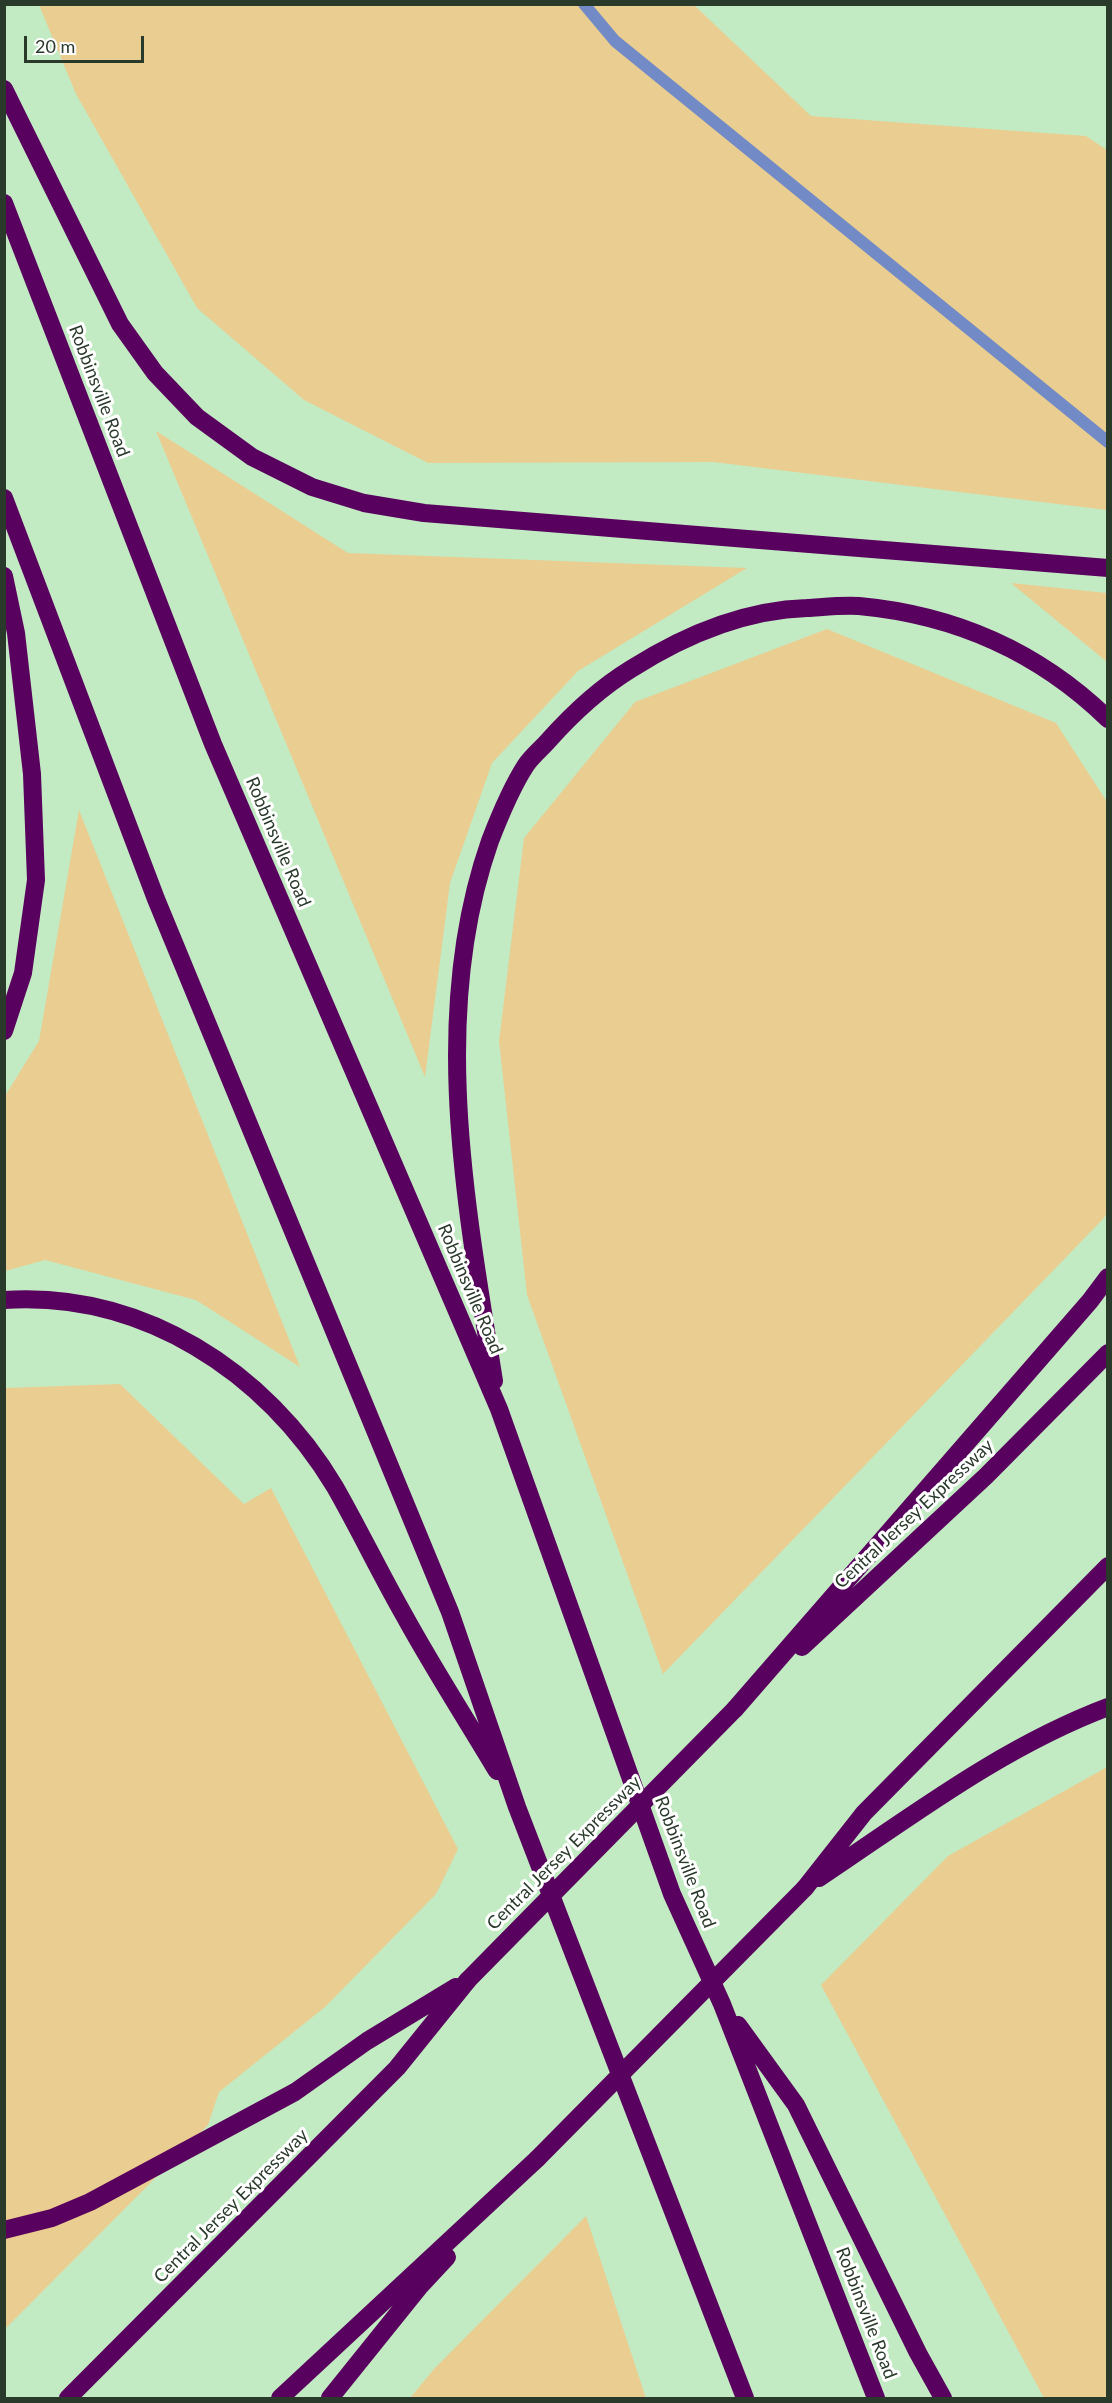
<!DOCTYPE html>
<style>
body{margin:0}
#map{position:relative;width:1112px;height:2403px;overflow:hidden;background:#c2ebc3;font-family:Lato,sans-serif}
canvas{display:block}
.frame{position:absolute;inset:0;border:6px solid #29392a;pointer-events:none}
.scale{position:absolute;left:24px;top:36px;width:120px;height:27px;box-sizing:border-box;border:3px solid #29392a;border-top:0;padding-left:8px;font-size:18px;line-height:21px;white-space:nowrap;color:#29392a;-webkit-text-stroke:4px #fff;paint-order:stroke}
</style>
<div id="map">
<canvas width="1112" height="2403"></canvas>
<div class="frame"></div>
<div class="scale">20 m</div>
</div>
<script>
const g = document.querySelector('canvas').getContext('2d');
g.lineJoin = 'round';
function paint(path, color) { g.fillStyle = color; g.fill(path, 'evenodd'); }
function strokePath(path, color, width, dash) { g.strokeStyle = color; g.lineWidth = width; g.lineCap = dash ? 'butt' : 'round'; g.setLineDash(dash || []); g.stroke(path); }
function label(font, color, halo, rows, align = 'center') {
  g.font = font + ' Lato,sans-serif'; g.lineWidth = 6; g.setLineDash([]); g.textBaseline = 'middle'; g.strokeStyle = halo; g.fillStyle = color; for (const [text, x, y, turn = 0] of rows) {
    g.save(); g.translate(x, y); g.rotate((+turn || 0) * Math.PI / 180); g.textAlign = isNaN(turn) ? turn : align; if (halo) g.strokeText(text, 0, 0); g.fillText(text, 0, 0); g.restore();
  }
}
const green = new Path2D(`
 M39,5H694L811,116L1086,136L1107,150V510L713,462L428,463L304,400L197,308L76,94Z
 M156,431L348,553L747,568L578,671L492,763L450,883L425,1077Z
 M1011,583L1107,593V662Z
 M827,629L1056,723L1107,802V1212L1104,1218L663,1674L527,1295L499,1041L524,838L635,702Z
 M79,810L300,1367L196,1300L45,1260L5,1271V1096L39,1041Z
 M120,1384L244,1504L271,1488L458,1849L436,1894L325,2007L219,2092L208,2125L5,2329V1388Z
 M1107,1767V2398H1044L821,1985L948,1856Z
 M586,2216L646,2398H410L434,2369Z`);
const stream = new Path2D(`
 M584,4L615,41L1108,442`);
const highway = new Path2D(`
 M4,89L120,324L155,373L197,417L252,457L312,487L364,503L424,513L1108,568
 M4,203L213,744L499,1409L672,1894L722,2004L876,2398
 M4,498L156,899L450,1612L517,1807L745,2398
 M4,576L16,633L32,774L36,880L23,973L4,1031
 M4,1300C142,1291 266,1371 335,1487C359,1529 380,1573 404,1615C433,1668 466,1719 497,1771
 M494,1381C466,1205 429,1014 490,841C500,815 511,788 526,765C532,756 541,749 548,741C573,713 600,688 631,669C683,636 745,610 807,608C824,607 842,605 859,606C956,615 1038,651 1108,719
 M802,1647L986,1476L1108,1353
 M735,1709L1090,1301L1108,1277
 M819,1878C912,1816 1002,1747 1108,1707
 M805,1888L864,1813L1108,1566
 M738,2025L796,2105L918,2353L943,2398
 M4,2230L52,2218L90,2202L295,2092L367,2041L456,1987
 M68,2398L397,2068L468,1980
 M280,2398L537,2159
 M330,2398L420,2286L447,2257`);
const highwayBridge = new Path2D(`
 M468,1980L735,1709
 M537,2159L805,1888`);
const streetNames = [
 ["Robbinsville Road",99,391,69],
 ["Robbinsville Road",278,842,67],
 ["Robbinsville Road",470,1289,67],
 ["Central Jersey Expressway",914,1514,-43],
 ["Central Jersey Expressway",564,1853,-45],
 ["Robbinsville Road",685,1862,69],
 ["Central Jersey Expressway",231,2206,-45],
 ["Robbinsville Road",866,2313,69]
];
paint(green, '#eacd91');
strokePath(stream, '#728bc6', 12);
strokePath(highway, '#59015e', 18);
strokePath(highwayBridge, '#59015e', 18);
label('18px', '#29392a', '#fff', streetNames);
</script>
